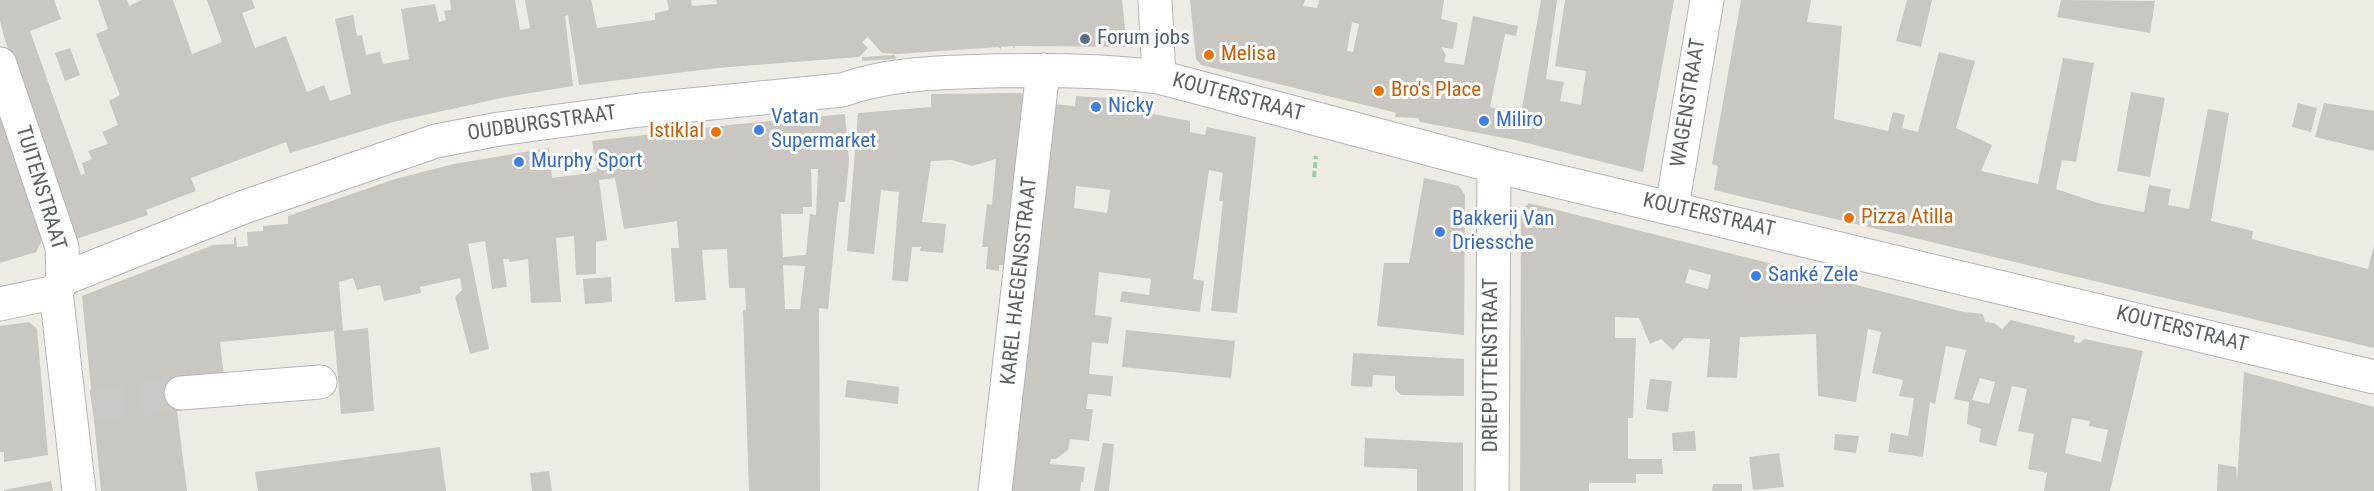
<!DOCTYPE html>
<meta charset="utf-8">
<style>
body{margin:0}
canvas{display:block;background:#eeebe4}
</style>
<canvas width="2374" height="491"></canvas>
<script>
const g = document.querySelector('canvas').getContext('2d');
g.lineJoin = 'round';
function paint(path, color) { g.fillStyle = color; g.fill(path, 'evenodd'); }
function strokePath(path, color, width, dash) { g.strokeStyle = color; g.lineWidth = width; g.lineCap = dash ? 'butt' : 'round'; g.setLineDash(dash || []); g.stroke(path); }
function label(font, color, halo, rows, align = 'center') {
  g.font = font + ' "Roboto Condensed",sans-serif'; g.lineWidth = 6; g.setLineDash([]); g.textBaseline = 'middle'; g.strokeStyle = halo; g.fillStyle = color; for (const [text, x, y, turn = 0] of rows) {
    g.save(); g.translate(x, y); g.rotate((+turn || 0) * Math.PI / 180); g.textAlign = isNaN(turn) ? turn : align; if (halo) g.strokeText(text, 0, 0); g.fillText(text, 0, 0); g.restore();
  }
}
const building = new Path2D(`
 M0,0H54L61,19L30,31L81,175L85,174L82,163L92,159L88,151L108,144L102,132L118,125L109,101L120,95L96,34L108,29L98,0H127L129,6L142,0H173L192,54L222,42L207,0H252L255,8L242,13L255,48L286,36L307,92L324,85L330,101L351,94L335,19L353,15L357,36L362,35L366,55L380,52L383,64L409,59L401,9L435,4L439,22L446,20L444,11L451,10L450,0H515L520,30L530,28L525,0H591L597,28L655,20V13L669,10L667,0H691L692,6L717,4L716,0H1122L1127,47L1015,46V49L1012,46L1001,47V49L998,47L898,54L882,53L868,37L862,42L868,48L859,57L717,68L579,85L568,15L565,16L573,86L506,97L393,122L290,153L286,142L191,178L196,191L146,210L148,215L76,239L4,37L0,20Z
 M1190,0H1305L1303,6L1317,8L1319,0H1444L1441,19L1458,23L1453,49L1441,47L1446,55L1444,62L1464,65L1473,16L1518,26L1516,36L1505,34L1490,107L1521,114L1541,0H1557L1546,79L1564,82L1560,101L1581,105L1586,71L1555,66L1565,0H1674L1643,172L1515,140L1420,122L1418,118L1395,117L1396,113L1393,112L1201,65L1196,59ZM1352,22L1359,24L1353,52L1347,51Z
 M1741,0H1811L1807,22L1842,26L1834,119L1888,131L1893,112L1905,115L1902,128L1918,132L1939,52L1975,61L1956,128L1992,145L1981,171L2038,184L2063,58L2094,63L2076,162L2062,160L2056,189L2098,203L2144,212L2149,185L2171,189L2168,205L2189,209L2208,109L2229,113L2211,221L2253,231L2252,239L2368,269L2374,245V348L1714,190L1718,166L1712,164Z
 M1907,0H1932L1921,47L1896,41Z
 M2061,0L2155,1L2150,33L2057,17Z
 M70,48L80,75L65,81L55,53Z
 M895,55L896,59L862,61V57Z
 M2131,92L2165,98L2150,177L2117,171Z
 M1028,93L1010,265H999V271L986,269L988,247H982L987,204L992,205L996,159L972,166L952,160L931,161L922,222L946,224L943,253L920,251L921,247H912L908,282L892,280L899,192L881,190L874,254L847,251L858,113L931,107V94Z
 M1076,96L1122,99L1121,108L1190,121V132L1205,135L1207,127L1256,137L1237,313L1211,311L1223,201H1219L1223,173L1209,170L1193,279L1204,281L1200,312L1120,302L1122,291L1149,295L1151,279L1099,272L1095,315L1112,317L1108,344L1092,342L1089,374L1113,376L1111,396L1088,394L1086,409H1093L1089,441L1070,439L1068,450L1056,459H1051L1050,464L1085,467L1083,482H1081L1080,491H1012L1054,104L1075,106ZM1076,186L1110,190L1107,213L1074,208Z
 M2298,103L2317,108L2311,132L2292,127Z
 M2324,103L2374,111V151L2315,137Z
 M0,114L42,240L36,252L0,263Z
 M845,114L849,161L845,202H839L837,217L828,309L819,308L820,491H749L743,310H746L745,288H729L727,249L702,250L706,300L675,302L671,248H679L677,221L624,229L615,178L599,180L607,240L596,242V274L576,275L574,236L556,238L561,302L531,303L528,259L510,262L509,259H503L507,287L492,289L485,241L468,244L489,349L470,354L455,297L462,290L460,278L420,287L421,293L384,301L380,285L357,290L353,278L339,282L343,331L368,328L374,411L341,414L334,331L220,342L224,377L180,384L183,410L177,411L187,491H101L82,296L213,245L234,244V237H236L237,247L248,246L247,232L263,231V226L288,224V216L395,179L454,164L549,148L552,178L597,172L592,141L739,124ZM811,169H818L816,215L810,214L806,255L783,257L781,214H803V207H812ZM783,265L805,266L800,309H785Z
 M1424,178L1459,186L1465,195L1464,335L1377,326L1384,263H1409Z
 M1529,203L1964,312L1983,314L1985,322L1994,323L2002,329L2011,320L2075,336L2074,342L2080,343L2084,339L2143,351L2110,491H2044L2047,473L2028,469L2034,434L2018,431L2027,389L2012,386L1996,446L1979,442L1981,429L1967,424L1969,402L1954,399L1966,350L1946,346L1935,404L1930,402L1923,457L1888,452L1891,433L1908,436L1914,398L1899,396L1903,380L1872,373L1881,332L1868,329L1856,402L1818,396L1816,334L1740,337L1737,378L1707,377L1710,339L1684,338L1673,350L1661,339L1650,344L1639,318L1615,317V338H1636L1633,418H1628V459H1662L1663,474H1636V483H1589V491H1520L1521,210ZM1689,269L1711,275L1708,289L1685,283ZM1980,378L1995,382L1989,404L1972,400ZM2072,418L2090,421L2089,426L2108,430L2101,462L2065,453Z
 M611,277L612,302L585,304L583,279Z
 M29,322L37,329L48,455L4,462V452H0V326Z
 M1126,330L1235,341L1231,378L1122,367Z
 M1353,353L1464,359V396L1401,395L1395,389V376L1373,375L1372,387L1351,386Z
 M2244,372L2374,407V491H2217L2218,464L2236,467L2237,481Z
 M1650,379L1672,381L1668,412L1646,409Z
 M847,380L899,387L898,404L845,397Z
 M1695,431L1696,451H1673L1672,433Z
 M1835,434L1859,436L1856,453L1834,450Z
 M1365,438L1463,443V491H1417V469L1364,467Z
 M1103,443L1114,444L1109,491H1094Z
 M440,447L446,491H258L255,472Z
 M1779,453L1784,487L1753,490L1749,457Z
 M549,471L552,491H532L530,473Z
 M51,481L53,491H4V490Z
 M1713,484H1742V491H1712Z`);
const minorTunnel = new Path2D(`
 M92,406L181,393`);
const path = new Path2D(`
 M1314,177L1316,156`);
const minor = new Path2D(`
 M1155,0L1159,77
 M0,64L62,247L63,279
 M1672,207L1707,0
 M63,279L244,207L436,141L499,129L640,110L842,90C890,73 937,73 988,71C1045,70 1102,70 1159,77L1494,166L2374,377
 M56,292L79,491
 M0,304L56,292L63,279
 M181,393L320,382
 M995,491L1043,70
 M1492,491L1494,166`);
const markers = [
 [1085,39,6,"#5c6f8a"],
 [1209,55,6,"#e8710a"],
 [1379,91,6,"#e8710a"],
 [1096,107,6,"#3f7fe0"],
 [1484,121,6,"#3f7fe0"],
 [759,130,6,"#3f7fe0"],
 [716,132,6,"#e8710a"],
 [519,162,6,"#3f7fe0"],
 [1849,218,6,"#e8710a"],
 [1440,232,6,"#3f7fe0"],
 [1756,276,6,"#3f7fe0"]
];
const serviceNames = [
 ["Forum jobs",1097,39]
];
const foodNames = [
 ["Melisa",1221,55],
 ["Bro's Place",1391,91],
 ["Istiklal",704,132,"right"],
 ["Pizza Atilla",1861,218]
];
const streetNames = [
 ["KOUTERSTRAAT",1238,98,15],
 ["WAGENSTRAAT",1689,103,-81],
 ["OUDBURGSTRAAT",542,124,-8],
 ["TUITENSTRAAT",40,188,73],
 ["KOUTERSTRAAT",1709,216,13],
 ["KAREL HAEGENSSTRAAT",1020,281,-84],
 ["KOUTERSTRAAT",2182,330,14],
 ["DRIEPUTTENSTRAAT",1492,365,-90]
];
const shopNames = [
 ["Nicky",1108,107],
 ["Vatan",771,118],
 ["Supermarket",771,142],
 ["Miliro",1496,121],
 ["Murphy Sport",531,162],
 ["Bakkerij Van",1452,220],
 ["Driessche",1452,244],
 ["Sanké Zele",1768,276]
];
paint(building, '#cac6c1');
strokePath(minorTunnel, '#cac8c4', 33, [33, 16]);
strokePath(minor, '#b1b5b9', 35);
strokePath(path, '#9dcba3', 4, [6, 3]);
strokePath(minor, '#fff', 33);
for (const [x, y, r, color] of markers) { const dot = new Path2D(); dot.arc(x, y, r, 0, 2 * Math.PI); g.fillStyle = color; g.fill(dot); strokePath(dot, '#fff', 2); }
label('21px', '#4e5e75', '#fff', serviceNames, 'left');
label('21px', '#c56008', '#fff', foodNames, 'left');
label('21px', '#5c6164', '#fff', streetNames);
label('21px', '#366cbe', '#fff', shopNames, 'left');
</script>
